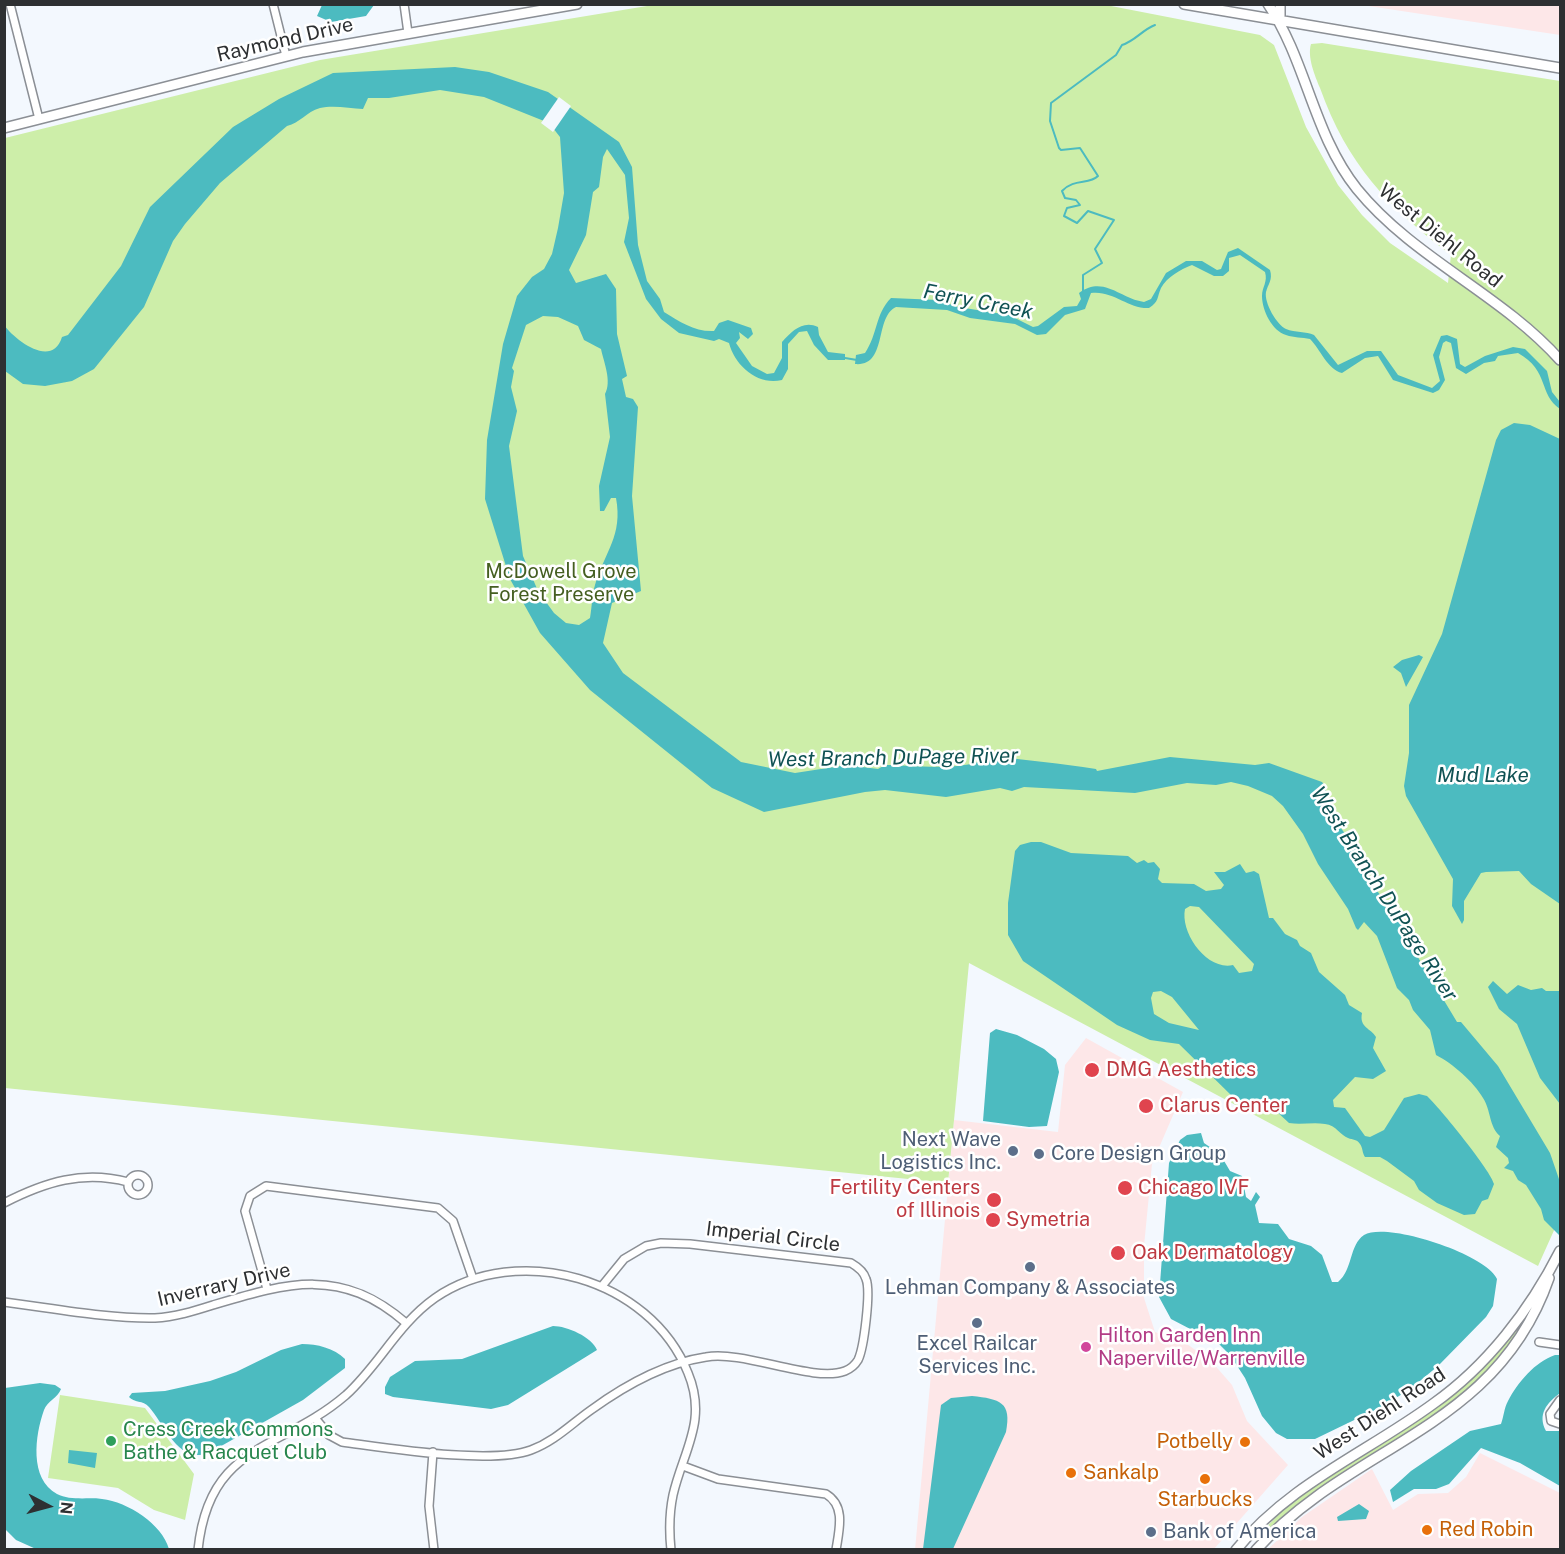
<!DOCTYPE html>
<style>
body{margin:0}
#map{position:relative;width:1565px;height:1554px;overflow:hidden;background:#f3f8fe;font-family:"Public Sans",sans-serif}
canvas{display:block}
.frame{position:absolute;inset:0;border:6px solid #2e3032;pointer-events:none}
.north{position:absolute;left:18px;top:1476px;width:60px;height:60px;-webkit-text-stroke:4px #fff;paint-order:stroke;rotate:96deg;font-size:16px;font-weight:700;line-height:24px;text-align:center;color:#2e3032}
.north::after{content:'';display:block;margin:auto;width:21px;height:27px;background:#2e3032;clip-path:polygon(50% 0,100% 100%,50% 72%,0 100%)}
</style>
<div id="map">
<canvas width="1565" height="1554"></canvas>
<div class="frame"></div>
<div class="north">N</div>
</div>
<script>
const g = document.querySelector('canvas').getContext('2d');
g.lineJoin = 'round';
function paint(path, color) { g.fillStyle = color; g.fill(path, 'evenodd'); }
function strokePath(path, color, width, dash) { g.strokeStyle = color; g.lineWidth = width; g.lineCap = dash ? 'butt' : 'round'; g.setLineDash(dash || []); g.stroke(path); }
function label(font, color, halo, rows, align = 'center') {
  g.font = font + ' "Public Sans",sans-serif'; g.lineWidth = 5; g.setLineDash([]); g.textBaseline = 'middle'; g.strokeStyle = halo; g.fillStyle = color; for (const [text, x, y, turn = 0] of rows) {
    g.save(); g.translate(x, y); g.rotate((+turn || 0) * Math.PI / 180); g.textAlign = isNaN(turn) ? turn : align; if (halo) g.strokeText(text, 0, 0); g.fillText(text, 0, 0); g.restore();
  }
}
const commercial = new Path2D(`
 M1362,5H1560V35Z
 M1086,1038L1183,1092L1152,1164L1144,1246V1298L1155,1332L1187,1344L1212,1362L1232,1385L1247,1421L1288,1465L1214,1549L915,1550L954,1120L1058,1132L1065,1065Z
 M1480,1453L1560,1493V1549L1267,1550L1302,1517L1372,1469L1393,1510L1418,1494L1448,1493L1466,1477Z`);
const green = new Path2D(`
 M653,5H1106L1260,35L1274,45L1306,127L1338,185L1362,215L1390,243L1448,283L1451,255C1388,207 1347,164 1320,88C1315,76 1307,57 1311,44L1322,43L1560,81V1217L1538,1266L969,963L948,1183L5,1088V138L320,60Z
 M1515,1330L1518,1331C1500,1356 1482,1381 1458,1399C1392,1450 1316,1482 1257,1541L1255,1539L1296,1496L1452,1395L1475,1375Z
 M60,1395L145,1408L194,1474L185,1520L154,1510L118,1488L48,1478Z`);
const water = new Path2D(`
 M322,5V4L374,5L366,16L331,22L317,16Z
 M455,67L489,72L548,92L619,142L632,167L638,245L647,281L660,299L664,312C680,322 695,332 714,331L719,323L728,320L751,328L753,334L748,339L739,332L740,338L736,343L752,366L767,374L774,373L782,358V342C792,331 803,320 818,327L819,335L828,352L845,354V360H828L814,345L807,331L799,332L788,344V369L782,380C758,386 735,366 729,343L719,339L714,341L679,333L661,319L646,299L624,242L629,218L625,175L607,149L603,157L599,187L593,192L586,235L569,270L576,283L606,274L616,289L617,334L627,376L622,379L626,397L633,399L638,407L632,496L641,591L612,603L603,643L623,673L741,762L795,773L847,765L878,769L885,765C914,765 970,773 991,755C1026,761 1061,763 1096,769L1097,771L1170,757L1255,765L1269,763L1322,782L1326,787L1324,805L1354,846L1373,886L1414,936L1416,954L1457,1022H1461L1498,1066L1550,1153L1560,1182V1236L1544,1220L1541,1209L1526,1185L1518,1180L1513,1171L1504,1168L1509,1163L1508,1158L1496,1147L1500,1136C1489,1127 1491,1110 1483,1098C1474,1082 1452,1063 1436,1055L1430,1030L1413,1010L1409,1000L1397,988L1377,936L1364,922L1358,930L1356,928L1348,909L1318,864L1303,834L1283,806L1272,796L1248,786L1231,782L1216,785L1187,783L1135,793L1024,787L1012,791L1000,788L946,797L885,790L865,792L764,812L712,788L590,690L540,633L510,579L485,499L487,440L503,344L517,296L532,277L544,269L552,254L558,228L564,193L560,137L549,123L484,97L440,90L389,98H368L363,109C350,108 332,105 320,108C306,112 300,123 287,126L220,183L185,224L173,241L144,307L94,369L72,381L45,386L23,384L5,371L4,325C15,340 52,369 62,337L68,335L121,266L150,207L233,127L279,99L333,73ZM543,316L558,317L578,326L584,340L601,349C604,363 612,381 605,394L610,437L599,486L600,511H604L611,498H616C623,536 605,551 595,585C592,595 592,607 590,618L579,625L566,623L554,613L538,591L523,556L509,446L517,411L511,387L514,371L512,368L526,325Z
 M1238,248L1270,270C1273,280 1268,284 1266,292C1264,303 1277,325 1286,329C1295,333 1306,331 1314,335L1338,365L1367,351H1381L1398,375L1432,388L1440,381L1433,355L1441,336L1447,335L1457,339L1460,364L1465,367L1485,356L1513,347L1525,349L1547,371L1552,392L1560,402V409C1538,394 1550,371 1518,353L1498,356L1495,361L1484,363L1466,374L1456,368L1451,343L1446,341L1443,343L1439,357L1445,380L1439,390L1433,393L1393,380L1378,356L1365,358L1342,373C1328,370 1320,349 1310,339C1302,337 1294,338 1286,335C1272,331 1262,310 1262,296C1262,287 1268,282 1265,272L1240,255L1229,258V271L1223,276H1214L1192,265C1181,269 1167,277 1161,288C1157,297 1159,302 1149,308C1128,309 1113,290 1091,293L1085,309L1065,315L1046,334L1037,335L1015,324L970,318L947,310L896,307C874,317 888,367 855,364L856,355L865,353C878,334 875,314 891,298L938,300L958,307L1009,315L1033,327L1038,326L1064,307L1077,306L1081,299L1079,293C1104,275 1120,299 1144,302L1151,299L1166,273L1186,261H1202L1217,270L1221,269L1228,252Z
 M1514,423L1530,425L1560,439V904L1531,884L1519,871L1486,872L1481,873L1464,901V920L1462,924L1452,906L1453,879L1406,796L1404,786L1409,753V705L1442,634L1496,440L1501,430Z
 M1419,655L1423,657L1406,687L1401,673L1393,667L1402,660Z
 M1031,842H1041L1071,853L1128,856L1137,863L1144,860L1148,863L1154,862L1160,869L1158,879L1162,883L1194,884L1206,891L1221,889L1224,885L1214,872H1225L1240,864L1246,873L1254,871L1259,874L1269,918H1273L1285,934L1297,940L1300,946L1311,953L1319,972L1345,995L1349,1005L1362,1013C1359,1028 1371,1028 1376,1037L1373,1048L1386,1071L1373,1079L1355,1077L1333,1100L1334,1107L1345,1108L1365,1136L1370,1137L1384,1130L1404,1098L1419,1094L1427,1096C1439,1107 1492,1172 1494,1184L1488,1199L1482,1201L1475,1214L1464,1215L1437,1203L1419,1190L1414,1181L1387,1161L1380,1157H1365C1362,1153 1363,1148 1360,1144C1357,1139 1353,1140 1348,1138C1341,1136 1336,1125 1325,1124C1313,1122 1301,1125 1289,1123L1275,1110L1234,1098L1179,1044L1150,1040L1117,1025L1023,961L1008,935V903L1015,851L1020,845ZM1190,906L1199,907L1254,964L1252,971L1239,973L1233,965C1207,971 1180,933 1185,909ZM1161,991L1172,997L1199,1030L1169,1023L1154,1014L1151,998L1153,992Z
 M1493,981L1507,994L1518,985L1531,990L1542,988L1546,991H1560V1104L1540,1078L1517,1024L1499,1009L1488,987Z
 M996,1029L1017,1035L1044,1049L1056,1059L1059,1072L1047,1126L1029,1127L983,1121L990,1033Z
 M1201,1133L1204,1143L1220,1154L1230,1171L1242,1176L1246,1197L1251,1201L1256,1192L1260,1197L1255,1205L1259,1223L1278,1224L1289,1239L1311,1246L1322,1255L1332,1282H1338C1353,1270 1349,1245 1364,1235C1387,1221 1488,1255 1497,1279L1493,1306L1486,1317L1438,1366L1409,1390L1379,1408L1315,1439H1287L1276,1433L1262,1416L1245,1378L1230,1355L1219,1344L1171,1319L1159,1297L1169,1163L1180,1140L1187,1135Z
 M553,1326C567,1326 592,1337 597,1350L508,1405L491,1409L393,1397L385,1394V1387L390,1377L415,1361L462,1359Z
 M302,1344C317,1344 334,1348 345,1359V1368L303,1400L207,1454C177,1462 165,1425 149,1407C143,1400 134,1403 129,1397L132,1393L165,1391L210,1381L236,1372L281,1350Z
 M1555,1355H1560V1393C1547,1403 1537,1414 1546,1431H1560V1486L1520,1463L1481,1448L1449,1484L1436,1489H1414L1393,1502L1390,1490L1411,1471L1470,1431L1501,1424C1504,1416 1504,1408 1508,1401C1518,1382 1535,1362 1555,1355Z
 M40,1383L55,1385L61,1389C58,1398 47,1401 44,1410C35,1435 29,1479 57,1494C70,1501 88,1497 102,1499C128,1502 162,1524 169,1549H36L16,1540L5,1529V1388Z
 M972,1396C1000,1399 1012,1402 1006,1432L953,1549H923L941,1405L951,1398Z
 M69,1450L97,1453L95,1468L68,1463Z
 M1359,1504L1369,1511L1366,1519L1338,1521L1337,1517Z`);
const pier = new Path2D(`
 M559,97L571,106L553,132L541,123Z`);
const stream = new Path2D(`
 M1083,293V275L1102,263L1095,249L1114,220L1088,211L1077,223L1064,216L1067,208L1080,205L1076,200L1065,198L1062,191C1074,178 1089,185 1098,176L1080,148L1061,150L1059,148L1050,121L1051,103L1116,55L1122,45C1135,41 1142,30 1155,25
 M845,358L857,360`);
const street = new Path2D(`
 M10,4L39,119
 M273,4L286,56
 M404,4L408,33
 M128 1185a10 10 0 1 1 20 0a10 10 0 1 1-20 0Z
 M4,1203C45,1182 83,1170 128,1182
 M267,1289L245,1211L250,1196L266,1186L438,1208L453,1221L473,1279
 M4,1302C52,1308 108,1319 155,1318C175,1317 194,1311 213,1305C287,1283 341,1266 406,1323
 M1539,1342L1560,1345
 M1560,1400L1550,1414L1551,1421L1560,1424
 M315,1418L329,1435L342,1442C388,1448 491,1465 531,1450C555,1441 571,1424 591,1410C624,1386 666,1363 706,1357C744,1350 813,1383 845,1371C850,1369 855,1365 858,1360C864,1348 871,1291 866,1279C864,1272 858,1267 851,1263L690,1244L661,1243L646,1246L624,1259L602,1286
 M433,1452L429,1506L434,1550
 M683,1466L718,1479L826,1494C846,1506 839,1530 836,1550
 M198,1550C209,1442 280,1452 346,1395C379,1365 398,1324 435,1298C518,1241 650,1278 688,1373C708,1421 683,1451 673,1495C669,1514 669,1531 671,1550`);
const secondary = new Path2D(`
 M1184,4L1560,68
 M1268,4C1307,62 1313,134 1357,189C1413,258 1501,294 1560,360
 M1280,21V4
 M4,128L303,52L577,4
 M1236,1550C1289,1484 1366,1453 1433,1404C1487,1366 1530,1310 1560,1251
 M1256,1550C1352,1443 1496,1431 1549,1278`);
const markers = [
 [1092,1070,8,"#e0444e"],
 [1146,1106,8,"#e0444e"],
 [1013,1151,6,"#5c6f8a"],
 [1039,1154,6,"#5c6f8a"],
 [1125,1188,8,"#e0444e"],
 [994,1200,8,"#e0444e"],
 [993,1220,8,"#e0444e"],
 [1118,1253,8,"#e0444e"],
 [1030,1267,6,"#5c6f8a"],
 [977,1323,6,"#5c6f8a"],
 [1086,1347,6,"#d1479c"],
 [111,1441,6,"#2e9e5b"],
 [1245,1442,6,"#e8710a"],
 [1071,1473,6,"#e8710a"],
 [1205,1479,6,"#e8710a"],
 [1427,1530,6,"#e8710a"],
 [1151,1532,6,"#5c6f8a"]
];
const streetNames = [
 ["Raymond Drive",285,40,-13],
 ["West Diehl Road",1440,236,39],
 ["Imperial Circle",773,1237,7],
 ["Inverrary Drive",224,1285,-13],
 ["West Diehl Road",1380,1414,-33]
];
const parkNames = [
 ["McDowell Grove",561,572],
 ["Forest Preserve",561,595]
];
const healthNames = [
 ["DMG Aesthetics",1106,1070],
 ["Clarus Center",1160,1106],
 ["Fertility Centers",980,1188,"right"],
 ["of Illinois",980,1211,"right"],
 ["Chicago IVF",1138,1188],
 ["Symetria",1006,1220],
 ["Oak Dermatology",1132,1253]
];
const serviceNames = [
 ["Next Wave",1001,1140,"right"],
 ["Logistics Inc.",1001,1163,"right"],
 ["Core Design Group",1051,1154],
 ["Lehman Company & Associates",1030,1288,"center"],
 ["Excel Railcar",977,1344,"center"],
 ["Services Inc.",977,1367,"center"],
 ["Bank of America",1163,1532]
];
const hotelNames = [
 ["Hilton Garden Inn",1098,1336],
 ["Naperville/Warrenville",1098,1359]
];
const leisureNames = [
 ["Cress Creek Commons",123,1430],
 ["Bathe & Racquet Club",123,1453]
];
const foodNames = [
 ["Potbelly",1233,1442,"right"],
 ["Sankalp",1083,1473],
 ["Starbucks",1205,1500,"center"],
 ["Red Robin",1439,1530]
];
const waterNames = [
 ["Ferry Creek",978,302,11],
 ["West Branch DuPage River",893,758,-1],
 ["Mud Lake",1483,776],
 ["West Branch DuPage River",1384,894,57]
];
paint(commercial, '#fde7e8');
paint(green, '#cdeea9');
paint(water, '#4cbbc0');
paint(pier, '#f3f8fe');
strokePath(stream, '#4cbbc0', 2);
strokePath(street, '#8b8f95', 10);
strokePath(secondary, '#8b8f95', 12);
strokePath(street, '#fff', 7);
strokePath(secondary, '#fff', 9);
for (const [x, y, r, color] of markers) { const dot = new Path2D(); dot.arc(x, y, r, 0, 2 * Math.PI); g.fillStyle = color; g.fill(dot); strokePath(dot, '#fff', 2); }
label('20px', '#2e3032', '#fff', streetNames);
label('20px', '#455f21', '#fff', parkNames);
label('20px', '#be3a42', '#fff', healthNames, 'left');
label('20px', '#4e5e75', '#fff', serviceNames, 'left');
label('20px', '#b23c85', '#fff', hotelNames, 'left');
label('20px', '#27864d', '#fff', leisureNames, 'left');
label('20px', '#c56008', '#fff', foodNames, 'left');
label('italic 21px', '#105254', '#fff', waterNames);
</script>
